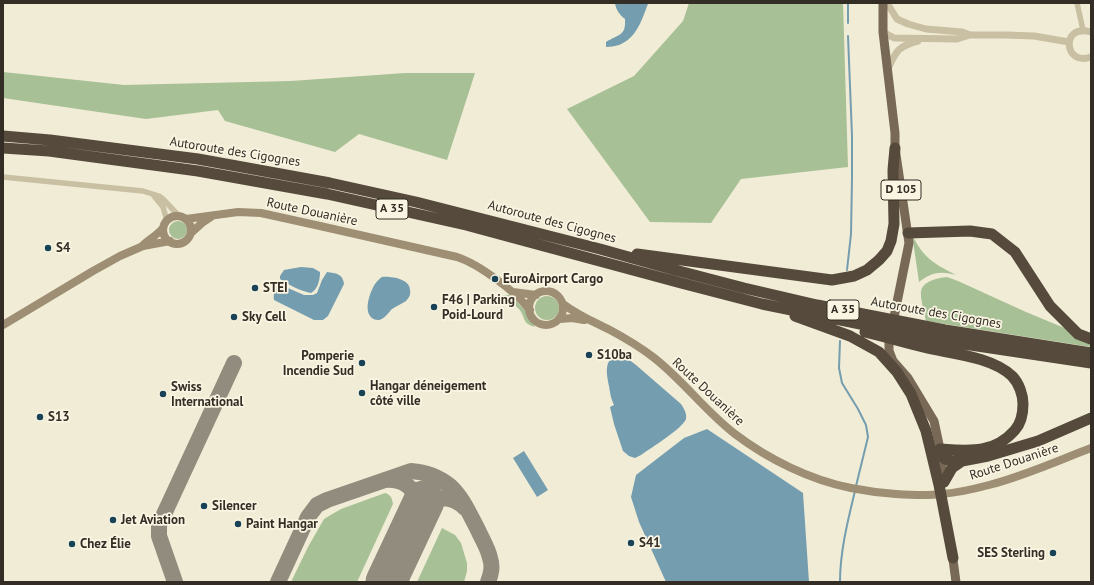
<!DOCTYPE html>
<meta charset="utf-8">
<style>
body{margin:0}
#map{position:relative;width:1094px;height:585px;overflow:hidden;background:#f1ecd6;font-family:"PT Sans",sans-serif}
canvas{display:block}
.frame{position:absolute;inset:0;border:4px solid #342d25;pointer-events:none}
</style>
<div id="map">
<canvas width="1094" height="585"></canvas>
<div class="frame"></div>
</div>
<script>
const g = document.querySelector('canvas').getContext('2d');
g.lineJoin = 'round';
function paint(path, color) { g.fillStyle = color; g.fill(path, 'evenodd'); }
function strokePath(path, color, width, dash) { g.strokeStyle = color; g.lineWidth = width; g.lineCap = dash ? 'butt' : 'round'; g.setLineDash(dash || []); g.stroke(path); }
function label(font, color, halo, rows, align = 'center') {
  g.font = font + ' "PT Sans",sans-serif'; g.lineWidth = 3.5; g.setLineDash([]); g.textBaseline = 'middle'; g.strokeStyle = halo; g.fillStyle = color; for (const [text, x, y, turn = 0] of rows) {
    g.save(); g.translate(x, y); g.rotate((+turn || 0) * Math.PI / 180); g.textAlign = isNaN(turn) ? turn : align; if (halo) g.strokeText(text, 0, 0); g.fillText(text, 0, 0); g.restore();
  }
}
const green = new Path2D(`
 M689,3H843L848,167L741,179L711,223L650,222L567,109L634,76L683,21Z
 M3,72L124,85L291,81L405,73H475L447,160L359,134L335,152L225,121L218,110L146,119L3,98Z
 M169 230a9 9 0 1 1 18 0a9 9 0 1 1-18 0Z
 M912,234C923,258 933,263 956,275C940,271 932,272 919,282Z
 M947,277L958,281L1026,312L1091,339V347L926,321C925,316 920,297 921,292C922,281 938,278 947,277Z
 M501,295H510L526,311L528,316L535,327C521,323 526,317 519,309C514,304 507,299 501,295Z
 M535 308a12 12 0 1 1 24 0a12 12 0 1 1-24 0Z
 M385,493C391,495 392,498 393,504L357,582H291L308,547L324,519L329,516L341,509Z
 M442,528L455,535L461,543L467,563V571L464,582H417Z`);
const water = new Path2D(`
 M615,3L648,4C642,19 637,38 619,45C615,46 610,47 606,47V42C619,34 626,36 625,19C619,14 616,10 615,3Z
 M301,267L313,268L320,272C320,280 318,289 311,293C300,291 289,285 280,279V276L284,270Z
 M327,272C336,273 343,274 344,284L328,316L323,320H314L274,300C273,294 275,290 278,285H281L304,295H313L317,293L322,280Z
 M382,277C391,276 410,279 410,290C411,294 409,298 406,301C402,304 396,306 392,309C388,313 384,320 378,320C376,320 373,319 372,318C363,311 370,292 375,284C377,281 379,279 382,277Z
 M617,355H623L636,365L681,404C684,409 687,413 686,419C683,428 651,448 641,455L635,458L629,456L623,451L614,424L610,407L614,405C611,399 610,393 609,386C607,375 603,360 617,355Z
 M707,429L803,493L809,582H666L639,522L631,497L636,475L684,438Z
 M524,451L548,490L537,497L513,458Z`);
const stream = new Path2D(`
 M848,3V23
 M847,270L851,234L852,178V136L848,36
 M840,341L839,368L842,383L858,409L866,425L868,437L856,486
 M840,582C840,551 848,520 855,491`);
const taxiway = new Path2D(`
 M385,480C408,478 424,496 415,519
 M405,542C410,531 415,518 423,508C434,494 453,496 465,508
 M175,582L159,536V525L234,363
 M278,582L308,517L317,505L327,500L411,471C425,472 439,477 450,486C463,498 470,515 478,530C482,539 488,548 490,558C493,567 491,574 488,582`);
const runway = new Path2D(`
 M386,582L424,501`);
const minor = new Path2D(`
 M1077,3L1083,30
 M3,177L143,191L159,196L163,199L179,216
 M154,196L163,207L167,221`);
const tertiary = new Path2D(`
 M887,3L897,19L908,24L926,29L962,32L970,35
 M883,32L894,38L957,39L970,35H1006L1034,36L1069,42
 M1091,32C1060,23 1064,67 1091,57
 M887,71C896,52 896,47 918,41`);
const secondary = new Path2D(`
 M163 230a14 14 0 1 1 28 0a14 14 0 1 1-28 0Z
 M186,219L238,212L261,213L320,226L457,257C479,264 516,292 530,310
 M191,233L202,223L211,217
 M143,245C150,239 157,235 163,228
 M529 308a17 17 0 1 1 34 0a17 17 0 1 1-34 0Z
 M513,292L536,295
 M563,304C579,316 592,321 610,330C625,338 640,347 653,357C683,380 705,411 735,434C768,459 810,480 851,488C866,491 881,493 896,494C911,495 927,496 941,494C957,493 974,489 989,485C1024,476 1057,461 1091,448
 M560,319L572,318L584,320
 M3,325L93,271L120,256L143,246L170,241`);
const primary = new Path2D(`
 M883,3V32L895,133V148L909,243L889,342V351L893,361L908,378L934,421L940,449L944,483
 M952,552L956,582`);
const motorway = new Path2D(`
 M3,136L50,140L198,159L330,183L416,202L600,249L675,270L744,288L817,305L945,330L1091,353
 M3,148L49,151L198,171L327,194L466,225L681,283L762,304L944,341L1091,363
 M908,233L970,231L992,234L1015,252L1050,306L1078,334L1091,339
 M637,254L832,280L854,276L867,270L879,260L887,251L891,241L894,224L893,170L895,148
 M795,316L850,336L879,352L897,372L911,394L926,431L939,485L953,558
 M865,332C886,337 906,343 927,348C954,354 992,357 1012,376C1019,383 1023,395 1023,404C1023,413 1022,422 1015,430C994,454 969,451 940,449
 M941,456L945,459L951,461H962L988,456L1038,441L1091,418
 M944,482L952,468L962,461`);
const markers = [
 [48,248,4,"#194256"],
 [495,279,4,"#194256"],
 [255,288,4,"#194256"],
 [434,307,4,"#194256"],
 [234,317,4,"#194256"],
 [589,355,4,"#194256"],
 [362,363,4,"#194256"],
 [362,393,4,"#194256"],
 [163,394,4,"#194256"],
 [40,417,4,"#194256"],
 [204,506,4,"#194256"],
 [113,520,4,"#194256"],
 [238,524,4,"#194256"],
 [631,543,4,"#194256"],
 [72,544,4,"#194256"],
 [1053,553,4,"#194256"]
];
const shields = [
 [901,190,40],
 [392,209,32],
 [843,310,32]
];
const shieldNames = [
 ["D 105",901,190],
 ["A 35",392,209],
 ["A 35",843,310]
];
const streetNames = [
 ["Autoroute des Cigognes",235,152,9],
 ["Route Douanière",312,212,12],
 ["Autoroute des Cigognes",552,222,15],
 ["Autoroute des Cigognes",936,313,10],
 ["Route Douanière",708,392,43],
 ["Route Douanière",1014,462,-18]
];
const poiNames = [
 ["S4",56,248],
 ["EuroAirport Cargo",503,279],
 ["STEI",263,288],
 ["F46 | Parking",442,300],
 ["Poid-Lourd",442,315],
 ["Sky Cell",242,317],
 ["S10ba",597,355],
 ["Pomperie",354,356,"right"],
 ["Incendie Sud",354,371,"right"],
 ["Hangar déneigement",370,386],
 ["côté ville",370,401],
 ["Swiss",171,387],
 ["International",171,402],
 ["S13",48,417],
 ["Silencer",212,506],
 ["Jet Aviation",121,520],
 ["Paint Hangar",246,524],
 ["S41",639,543],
 ["Chez Élie",80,544],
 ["SES Sterling",1045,553,"right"]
];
paint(green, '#a7c096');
paint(water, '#749daf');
strokePath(stream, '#749daf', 2);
strokePath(taxiway, '#928c7e', 16);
strokePath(runway, '#928c7e', 41);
strokePath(minor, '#c9bfa2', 5.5);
strokePath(tertiary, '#c9bfa2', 7);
strokePath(secondary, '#9d8e74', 8);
strokePath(primary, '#776955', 9);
strokePath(motorway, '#554a3b', 11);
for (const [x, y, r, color] of markers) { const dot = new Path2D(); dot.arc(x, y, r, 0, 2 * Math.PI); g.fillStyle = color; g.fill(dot); strokePath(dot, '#f9f5e2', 1.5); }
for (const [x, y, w] of shields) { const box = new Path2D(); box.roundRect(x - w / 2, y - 10, w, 20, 3); g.fillStyle = '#f9f5e2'; g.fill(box); strokePath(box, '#342d25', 1); }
label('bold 12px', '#342d25', null, shieldNames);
label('13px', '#342d25', '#f9f5e2', streetNames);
label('bold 13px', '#342d25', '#f9f5e2', poiNames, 'left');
</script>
